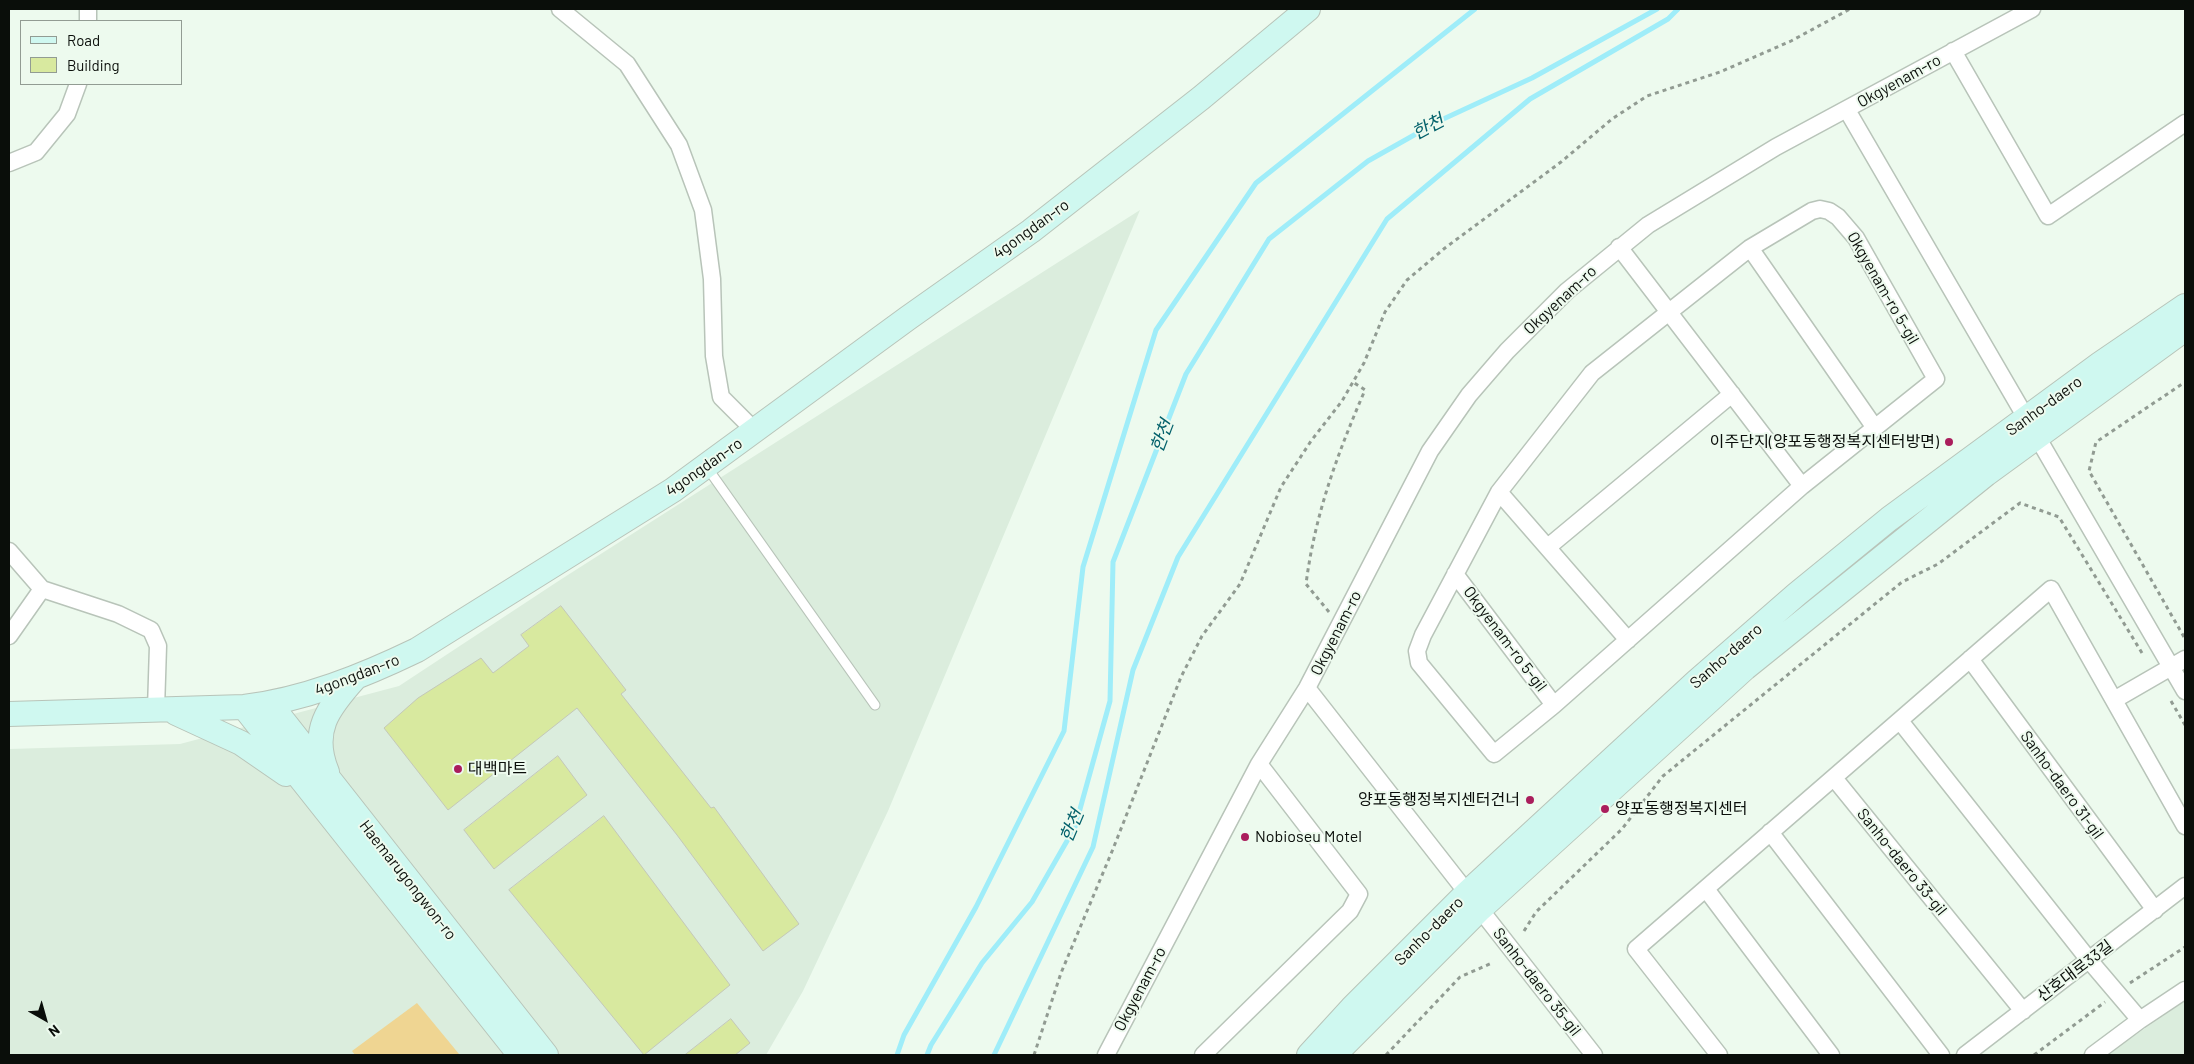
<!DOCTYPE html>
<meta charset="utf-8">
<style>
body{margin:0}
#map{position:relative;width:2194px;height:1064px;overflow:hidden;background:#edfaee;font-family:Barlow,sans-serif}
canvas{display:block}
.frame{position:absolute;inset:0;border:10px solid #0a0e0a;pointer-events:none}
.legend{position:absolute;left:20px;top:20px;width:162px;height:65px;box-sizing:border-box;background:#edfaee;border:1px solid #929c93;margin:0;padding:6px 9px;list-style:none;font-size:15px;color:#0a0e0a}
.legend li{display:flex;align-items:center;gap:10px;height:25px}
.legend b{width:25px;border:1px solid #929c93}
.north{position:absolute;left:20px;top:994px;width:50px;height:50px;-webkit-text-stroke:4px #edfaee;paint-order:stroke;rotate:142deg;font-size:14px;font-weight:700;line-height:20px;text-align:center;color:#0a0e0a}
.north::after{content:'';display:block;margin:auto;width:18px;height:22px;background:#0a0e0a;clip-path:polygon(50% 0,100% 100%,50% 72%,0 100%)}
</style>
<div id="map">
<canvas width="2194" height="1064"></canvas>
<div class="frame"></div>
<ul class="legend">
<li><b style="height:6px;background:#cff8f0"></b>Road</li>
<li><b style="height:14px;background:#d8e99f"></b>Building</li>
</ul>
<div class="north">N</div>
</div>
<script>
const g = document.querySelector('canvas').getContext('2d');
g.lineJoin = 'round';
function paint(path, color) { g.fillStyle = color; g.fill(path, 'evenodd'); }
function strokePath(path, color, width, dash) { g.strokeStyle = color; g.lineWidth = width; g.lineCap = dash ? 'butt' : 'round'; g.setLineDash(dash || []); g.stroke(path); }
function label(font, color, halo, rows, align = 'center') {
  g.font = font + ' Barlow,"Noto Sans KR",sans-serif'; g.lineWidth = 4; g.setLineDash([]); g.textBaseline = 'middle'; g.strokeStyle = halo; g.fillStyle = color; for (const [text, x, y, turn = 0] of rows) {
    g.save(); g.translate(x, y); g.rotate((+turn || 0) * Math.PI / 180); g.textAlign = isNaN(turn) ? turn : align; if (halo) g.strokeText(text, 0, 0); g.fillText(text, 0, 0); g.restore();
  }
}
const built = new Path2D(`
 M1140,210L888,811L803,991L766,1055H9V749L180,744L399,686L560,580Z
 M2185,1001V1055H2107L2112,1051Z`);
const green = new Path2D(`
 M417,1003L459,1054L457,1055H355L352,1051Z`);
const stream = new Path2D(`
 M897,1055L904,1035L976,907L1064,731L1083,567L1156,330L1256,183L1475,9
 M927,1055L931,1045L982,963L1032,902L1075,827L1110,701L1113,562L1186,374L1269,239L1368,161L1439,121L1532,78L1657,9
 M994,1055L1093,847L1133,670L1178,557L1387,219L1530,99L1668,19L1678,9`);
const building = new Path2D(`
 M561,606L626,690L621,694L711,808L714,807L799,924L763,951L677,835L577,708L448,810L384,728L418,698L481,658L493,673L529,646L521,635Z
 M558,756L587,795L494,869L464,830Z
 M604,816L730,985L644,1055L509,890Z
 M731,1019L750,1043L735,1055H685Z`);
const path = new Path2D(`
 M1329,612L1306,584C1315,514 1337,455 1365,390L1353,382
 M2184,637L2089,471L2096,442L2185,382
 M2171,701L2185,725
 M1524,931L1536,912L1622,829L1663,776L1902,582L1938,564L2020,503L2059,517L2142,653
 M2130,983L2185,947
 M1034,1055L1061,973L1113,849L1181,677L1202,636L1240,584L1281,487L1311,441L1342,401L1364,363L1385,312L1407,280L1445,248L1561,162L1612,119L1647,96L1720,72L1791,41L1850,9
 M1386,1055L1460,977L1492,963
 M2034,1055L2105,1002`);
const lane = new Path2D(`
 M706,466L875,705`);
const street = new Path2D(`
 M560,9L627,64L679,145L703,210L712,279L714,356L721,397L755,431
 M88,21V9
 M1953,51L2048,216L2185,123
 M1847,110L2185,691
 M9,163L36,152L67,114L78,84
 M1820,209L1829,211L1838,217L1856,238L1936,379L1802,486L1554,705L1494,754L1419,663L1417,651L1423,635L1499,492L1592,373L1750,248L1812,211Z
 M1619,247L1802,486
 M1750,248L1875,428
 M1499,492L1628,640
 M1548,547L1732,394
 M9,551L42,589L118,614L151,630L158,646L156,709
 M1455,574L1554,705
 M9,636L42,589
 M1970,659L2155,910
 M1307,688L1594,1055
 M2114,700L2185,659
 M1900,721L2089,960L2140,1020
 M1834,778L2023,1011
 M1770,832L1941,1055
 M1706,889L1831,1055
 M1106,1055L1259,764L1307,688L1430,451L1469,395L1507,351L1567,291L1648,225L1776,147L2032,9
 M1203,1055L1350,911L1359,894L1259,764
 M1719,1055L1636,949L2051,589L2185,826
 M1965,1055L2185,886
 M2093,1055L2140,1020L2185,990`);
const secondary = new Path2D(`
 M270,704L546,1055
 M244,707L520,1055
 M176,713L241,743L286,774
 M9,714L244,707C304,700 363,676 417,650L673,490L908,318L1031,231L1201,98L1308,9
 M327,772C310,731 328,708 355,678
 M1309,1055L1352,1008L1467,893L1696,682L1797,594L1889,519L2100,364L2185,306
 M1334,1055L1480,909L1745,668L1986,474L2185,329`);
const markers = [
 [1949,442,5,"#aa1d5c"],
 [458,769,5,"#aa1d5c"],
 [1530,800,5,"#aa1d5c"],
 [1605,809,5,"#aa1d5c"],
 [1245,837,5,"#aa1d5c"]
];
const streetNames = [
 ["Okgyenam-ro",1899,81,-29],
 ["4gongdan-ro",1031,229,-36],
 ["Okgyenam-ro 5-gil",1883,288,60],
 ["Okgyenam-ro",1560,300,-43],
 ["Sanho-daero",2044,406,-36],
 ["4gongdan-ro",704,467,-35],
 ["Okgyenam-ro",1336,633,-63],
 ["Okgyenam-ro 5-gil",1505,639,53],
 ["Sanho-daero",1726,656,-41],
 ["4gongdan-ro",357,675,-21],
 ["Sanho-daero 31-gil",2062,785,54],
 ["Sanho-daero 33-gil",1902,862,51],
 ["Haemarugongwon-ro",408,880,52],
 ["Sanho-daero",1429,931,-45],
 ["산호대로33길",2075,971,-37],
 ["Sanho-daero 35-gil",1537,982,52],
 ["Okgyenam-ro",1140,989,-62]
];
const poiNames = [
 ["이주단지(양포동행정복지센터방면)",1939,442,"right"],
 ["대백마트",468,769],
 ["양포동행정복지센터건너",1520,800,"right"],
 ["양포동행정복지센터",1615,809],
 ["Nobioseu Motel",1255,837]
];
const waterNames = [
 ["한천",1428,127,-28],
 ["한천",1162,436,-69],
 ["한천",1072,826,-67]
];
paint(built, '#dbeddd');
paint(green, '#efd592');
strokePath(stream, '#9fedf9', 5);
paint(building, '#d8e99f');
strokePath(building, '#c4c8b9', 1);
strokePath(lane, '#b8c4b9', 11);
strokePath(street, '#b8c4b9', 19);
strokePath(secondary, '#b8c4b9', 26);
strokePath(path, '#919b92', 3, [4, 4]);
strokePath(lane, '#fff', 9);
strokePath(street, '#fff', 16);
strokePath(secondary, '#cff8f0', 24);
for (const [x, y, r, color] of markers) { const dot = new Path2D(); dot.arc(x, y, r, 0, 2 * Math.PI); g.fillStyle = color; g.fill(dot); strokePath(dot, '#edfaee', 2); }
label('16px', '#0a0e0a', '#edfaee', streetNames);
label('16px', '#0a0e0a', '#edfaee', poiNames, 'left');
label('italic 18px', '#03616b', '#edfaee', waterNames);
</script>
